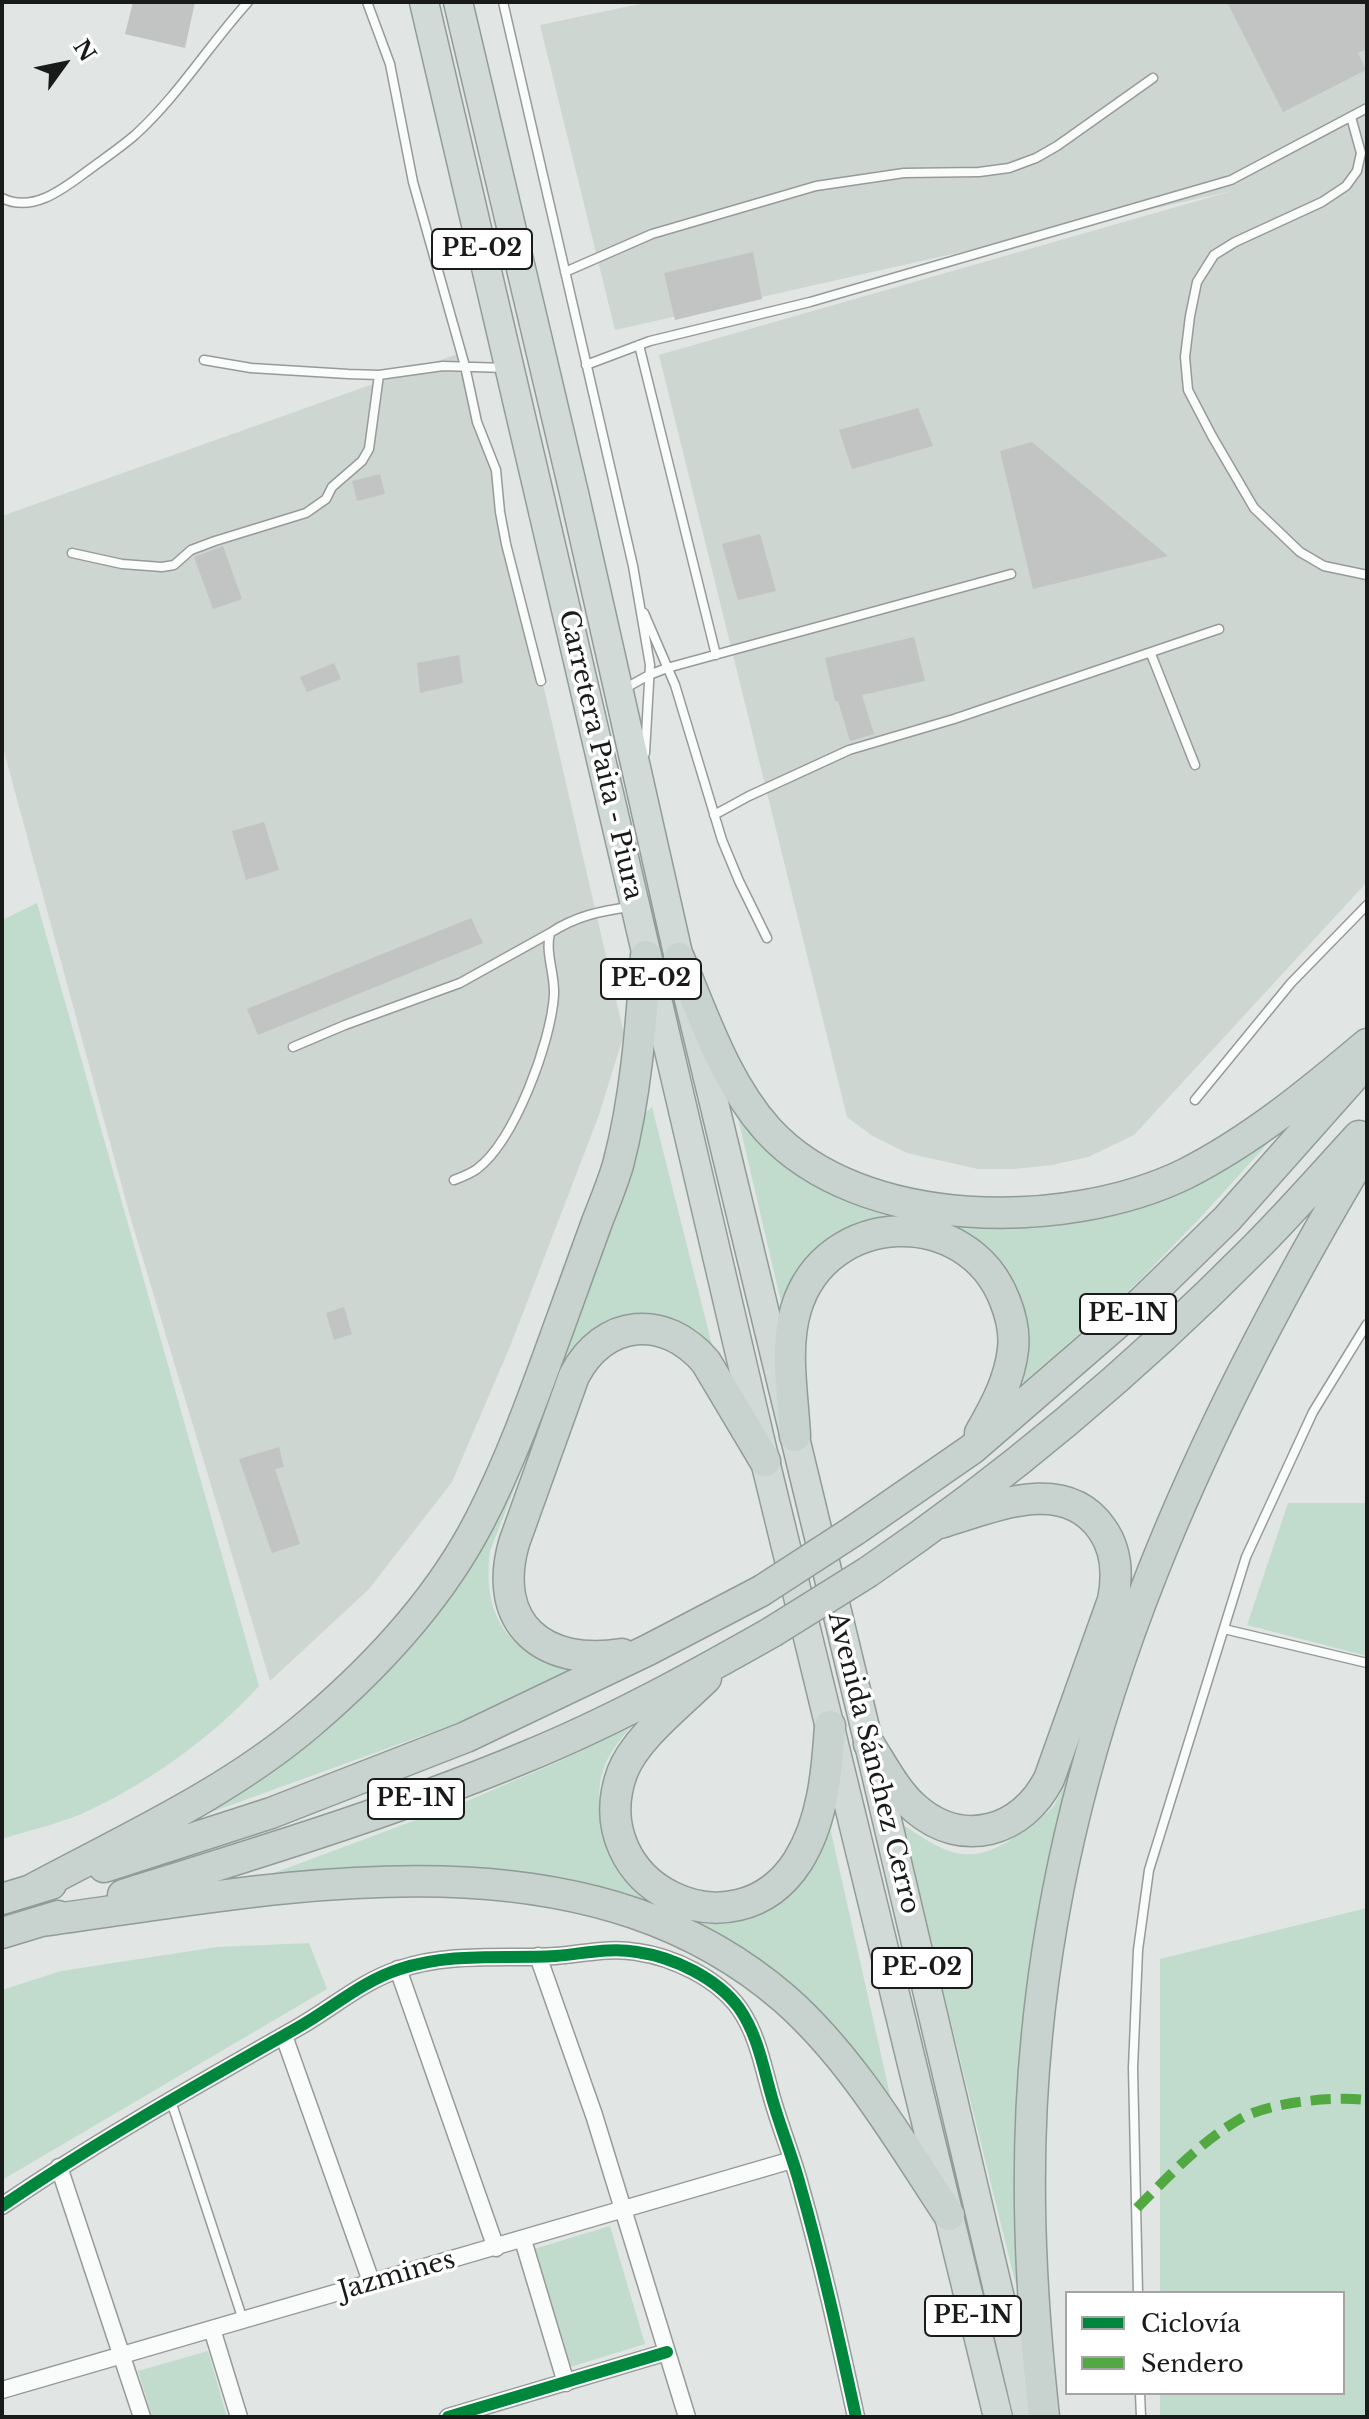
<!DOCTYPE html>
<meta charset="utf-8">
<style>
body{margin:0}
#map{position:relative;width:1369px;height:2419px;overflow:hidden;background:#e1e5e3;font-family:"Libre Baskerville",serif}
canvas{display:block}
.frame{position:absolute;inset:0;border:4px solid #191b1a;pointer-events:none}
.legend{position:absolute;left:1065px;top:2291px;width:280px;height:104px;box-sizing:border-box;background:#fff;border:2px solid #a3a4a3;margin:0;padding:10px 14px;list-style:none;font-size:24px;color:#191b1a}
.legend li{display:flex;align-items:center;gap:16px;height:40px}
.legend b{width:40px;border:2px solid #a3a4a3}
.north{position:absolute;left:24px;top:24px;width:80px;height:80px;-webkit-text-stroke:6px #fff;paint-order:stroke;rotate:57deg;font-size:22px;font-weight:700;line-height:32px;text-align:center;color:#191b1a}
.north::after{content:'';display:block;margin:auto;width:28px;height:36px;background:#191b1a;clip-path:polygon(50% 0,100% 100%,50% 72%,0 100%)}
</style>
<div id="map">
<canvas width="1369" height="2419"></canvas>
<div class="frame"></div>
<ul class="legend">
<li><b style="height:10px;background:#00873e"></b>Ciclovía</li>
<li><b style="height:10px;background:#52a942"></b>Sendero</li>
</ul>
<div class="north">N</div>
</div>
<script>
const g = document.querySelector('canvas').getContext('2d');
g.lineJoin = 'round';
function paint(path, color) { g.fillStyle = color; g.fill(path, 'evenodd'); }
function strokePath(path, color, width, dash) { g.strokeStyle = color; g.lineWidth = width; g.lineCap = dash ? 'butt' : 'round'; g.setLineDash(dash || []); g.stroke(path); }
function label(font, color, halo, rows, align = 'center') {
  g.font = font + ' "Libre Baskerville",serif'; g.lineWidth = 7; g.setLineDash([]); g.textBaseline = 'middle'; g.strokeStyle = halo; g.fillStyle = color; for (const [text, x, y, turn = 0] of rows) {
    g.save(); g.translate(x, y); g.rotate((+turn || 0) * Math.PI / 180); g.textAlign = isNaN(turn) ? turn : align; if (halo) g.strokeText(text, 0, 0); g.fillText(text, 0, 0); g.restore();
  }
}
const built = new Path2D(`
 M649,2H1367V882L1134,1135L1088,1157L1052,1165L1014,1169H978L907,1153L871,1135L847,1117L659,355L1232,191L615,330L540,25Z
 M466,351L624,1034L599,1115L511,1344L452,1482L369,1589L270,1681L130,1216L2,744V516Z`);
const green = new Path2D(`
 M37,903L259,1686C212,1738 143,1787 79,1815C54,1825 27,1831 2,1839V920Z
 M735,1105L818,1185L842,1198L909,1216L873,1222L784,1315Z
 M652,1107L712,1345L698,1331L668,1318L646,1314L609,1323L594,1330L573,1350L550,1395L559,1359L642,1116Z
 M1280,1130L1200,1218L1136,1284L1010,1394L1024,1310L1008,1273L995,1256L977,1240L945,1221L997,1224Z
 M539,1426L490,1551C481,1622 514,1662 585,1668L471,1718L195,1818L239,1790L487,1526Z
 M1288,1503H1367V1656L1247,1625Z
 M631,1727C619,1741 607,1755 602,1774C595,1797 602,1845 617,1864C629,1880 647,1894 662,1908L576,1881L496,1871L407,1866L255,1880L467,1801L560,1761Z
 M1077,1746L1035,1976L1016,2285L902,1824C947,1855 972,1869 1020,1833C1031,1825 1047,1815 1054,1805C1063,1793 1071,1761 1077,1746Z
 M827,1814L895,2117L757,1962L692,1920C736,1925 788,1907 812,1868C822,1852 823,1832 827,1814Z
 M1367,1908V2417H1160V2393H1343V2293H1160V1959Z
 M309,1943L327,1989L2,2180V1990L61,1971L217,1947Z
 M610,2226L645,2344L570,2367L534,2249Z
 M208,2351L227,2417H152L138,2371Z`);
const building = new Path2D(`
 M133,2H195L185,48L125,34Z
 M1227,2H1367V49L1358,53L1366,70L1283,112Z
 M753,252L762,299L675,320L664,273Z
 M918,408L933,446L852,469L839,430Z
 M1032,442L1168,556L1033,589L1000,451Z
 M380,474L385,494L357,501L352,481Z
 M760,534L776,591L738,600L722,544Z
 M223,546L242,599L213,609L194,557Z
 M914,637L925,681L862,695L874,734L850,741L838,701H835L825,658Z
 M459,655L463,683L420,693L417,663Z
 M334,663L341,679L307,692L300,677Z
 M264,822L279,870L246,880L232,831Z
 M471,918L483,943L258,1035L247,1009Z
 M344,1307L352,1334L334,1340L326,1313Z
 M279,1447L284,1467L275,1469L300,1544L272,1553L239,1459Z`);
const service = new Path2D(`
 M367,2L390,64L413,182L465,366L477,422L496,470L500,512L506,544L541,681
 M503,2L633,566L650,665L645,753
 M1351,117L1361,153L1357,171L1346,186L1322,202L1235,242L1214,255L1197,282L1190,316L1185,357L1188,390L1212,436L1254,508L1300,552L1324,566L1367,575
 M2,198C32,213 62,190 86,172C102,160 120,148 135,135C178,96 209,45 248,2
 M565,272L652,234L816,186L904,173L979,172L1009,168L1036,158L1057,146L1153,78
 M639,345L716,655
 M204,360L251,368L348,374L379,375L443,366L505,368
 M586,365L650,341L810,302L1231,180L1367,108
 M72,553L122,564L162,567L174,565L191,550L215,541L306,513L326,499L332,487L362,461L369,449L379,375
 M644,613L675,685L722,840L739,881L767,938
 M1151,654L1195,765
 M622,690L649,675L667,668L1011,574
 M714,815L749,796L849,750L954,719L1219,629
 M293,1047L345,1025L460,983L550,933
 M1195,1100L1291,983L1367,905
 M454,1180C462,1177 470,1174 477,1169C515,1140 551,1042 554,995C555,973 545,954 550,933C576,916 600,911 630,907
 M1224,1629L1367,1663
 M171,2101L243,2320
 M1138,2293L1133,2068L1138,1950L1149,1870L1246,1557L1313,1412L1367,1324
 M1140,2393L1141,2417`);
const minor = new Path2D(`
 M538,1956L594,2115L687,2417
 M398,1969L496,2248
 M284,2036L372,2284
 M59,2167L142,2417
 M2,2206C97,2141 197,2085 297,2028C331,2009 362,1981 400,1969C451,1952 503,1959 555,1956C582,1954 610,1947 637,1952C673,1957 717,1978 739,2008C760,2038 764,2074 775,2108C783,2134 793,2159 800,2185C822,2262 839,2339 856,2417
 M523,2240L566,2383
 M212,2329L239,2417
 M2,2390L792,2160
 M448,2417L667,2352`);
const trunk = new Path2D(`
 M424,2L765,1461L998,2417
 M458,2L574,493L679,958L869,1744L1028,2417`);
const motorway = new Path2D(`
 M679,958C704,1017 725,1082 768,1130C861,1232 1068,1231 1185,1174C1252,1140 1310,1092 1367,1044
 M795,1436C793,1395 784,1348 796,1309C826,1209 968,1204 1005,1301C1011,1316 1015,1332 1013,1349C1010,1379 995,1407 980,1433
 M855,1530L972,1449L1143,1301L1227,1219L1363,1066
 M868,1572C1007,1477 1137,1367 1255,1248C1291,1212 1325,1173 1359,1136
 M622,1654C544,1667 491,1624 514,1543L574,1376C603,1319 665,1313 706,1362L765,1461
 M706,1678C680,1704 635,1738 622,1773C582,1885 734,1961 798,1861C823,1821 827,1772 830,1726
 M869,1744C883,1766 896,1792 916,1809C963,1849 1022,1832 1049,1779L1113,1600C1118,1575 1117,1550 1102,1529C1064,1474 991,1508 940,1523
 M104,1867L271,1813L466,1737L648,1650L761,1591
 M31,1890C126,1839 228,1793 310,1723C377,1666 440,1598 480,1520C512,1458 536,1390 560,1324C572,1290 585,1256 597,1222C604,1204 612,1185 618,1165C636,1097 641,1026 646,956
 M123,1895C257,1853 393,1812 523,1758C609,1723 691,1678 772,1632
 M2,1899L51,1884
 M42,1921C283,1888 581,1822 785,1999C852,2058 900,2141 949,2215
 M2,1933L58,1916
 M1044,2417C1030,2289 1024,2163 1037,2035C1068,1712 1203,1422 1367,1148`);
const motorwayBridge = new Path2D(`
 M761,1591L855,1530
 M772,1632L868,1572`);
const quiet = new Path2D(`
 M1137,2208C1169,2176 1200,2142 1240,2119C1269,2102 1334,2096 1367,2100`);
const cycleway = new Path2D(`
 M2,2206C97,2141 197,2085 297,2028C331,2009 362,1981 400,1969C451,1952 503,1959 555,1956C582,1954 610,1947 637,1952C673,1957 717,1978 739,2008C760,2038 764,2074 775,2108C783,2134 793,2159 800,2185C822,2262 839,2339 856,2417
 M448,2417L667,2352`);
const shields = [
 [482,249,100],
 [651,979,100],
 [1128,1314,96],
 [416,1799,96],
 [922,1968,100],
 [973,2316,96]
];
const shieldNames = [
 ["PE-02",482,249],
 ["PE-02",651,979],
 ["PE-1N",1128,1314],
 ["PE-1N",416,1799],
 ["PE-02",922,1968],
 ["PE-1N",973,2316]
];
const streetNames = [
 ["Carretera Paita - Piura",600,755,77],
 ["Avenida Sánchez Cerro",873,1763,76],
 ["Jazmines",397,2276,-16]
];
paint(built, '#cdd6d1');
paint(green, '#c1dccd');
paint(building, '#c2c4c3');
strokePath(service, '#989a99', 11);
strokePath(minor, '#989a99', 19);
strokePath(trunk, '#919c97', 31);
strokePath(motorway, '#919c97', 33);
strokePath(service, '#fafbfb', 8);
strokePath(minor, '#fafbfb', 16);
strokePath(trunk, '#d2dad7', 28);
strokePath(motorway, '#c8d2ce', 30);
strokePath(motorwayBridge, '#919c97', 33, []);
strokePath(motorwayBridge, '#c8d2ce', 30);
strokePath(quiet, '#52a942', 10, [20, 10]);
strokePath(cycleway, '#00873e', 12);
for (const [x, y, w] of shields) { const box = new Path2D(); box.roundRect(x - w / 2, y - 20, w, 40, 6); g.fillStyle = '#fff'; g.fill(box); strokePath(box, '#191b1a', 2); }
label('bold 24px', '#191b1a', null, shieldNames);
label('26px', '#191b1a', '#fff', streetNames);
</script>
